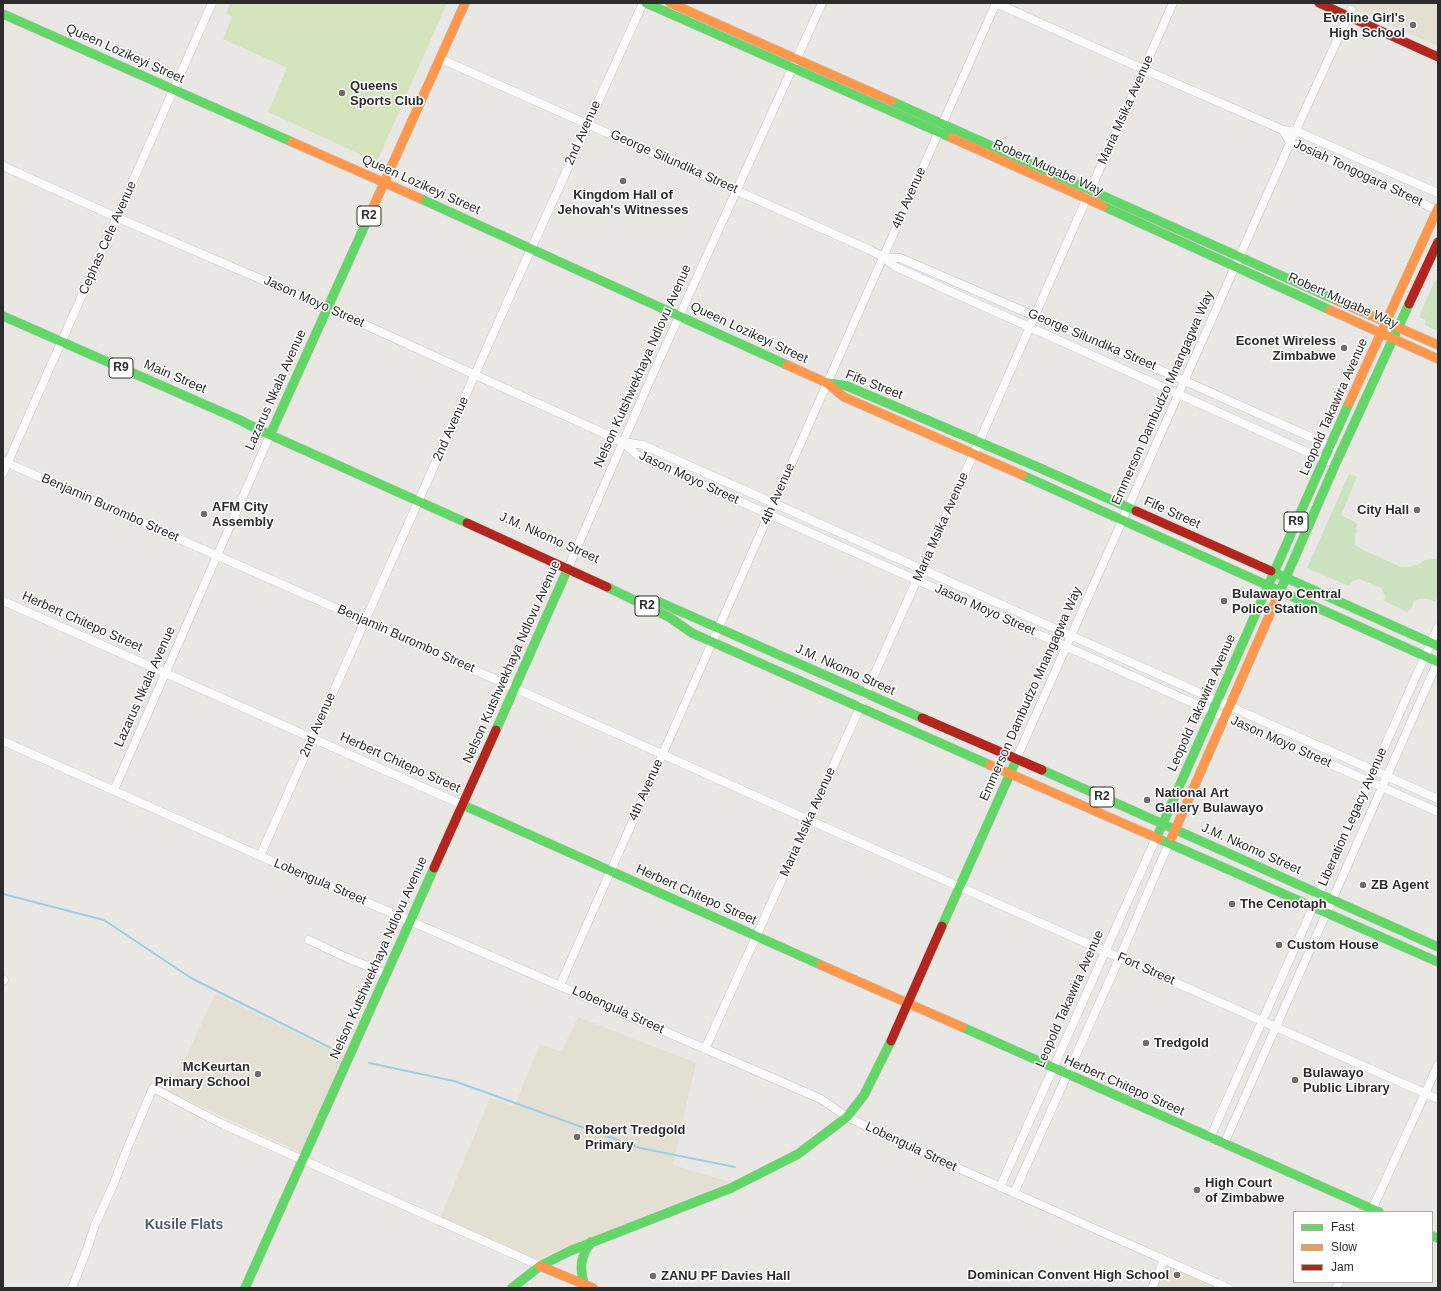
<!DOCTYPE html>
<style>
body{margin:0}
#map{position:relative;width:1441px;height:1291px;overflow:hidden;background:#e9e7e3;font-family:Helvetica,sans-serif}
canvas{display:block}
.frame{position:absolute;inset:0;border:4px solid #2c2c2c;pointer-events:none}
.legend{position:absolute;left:1293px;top:1211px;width:140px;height:72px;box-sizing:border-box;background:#fff;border:1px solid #ababab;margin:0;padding:5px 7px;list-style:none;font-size:12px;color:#2c2c2c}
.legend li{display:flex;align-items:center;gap:8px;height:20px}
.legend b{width:20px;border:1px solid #ababab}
</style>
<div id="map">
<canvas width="1441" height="1291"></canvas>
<div class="frame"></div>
<ul class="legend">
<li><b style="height:5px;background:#63d668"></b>Fast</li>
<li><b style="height:5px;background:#ff974d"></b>Slow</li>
<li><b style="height:5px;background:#b3261e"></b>Jam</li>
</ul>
</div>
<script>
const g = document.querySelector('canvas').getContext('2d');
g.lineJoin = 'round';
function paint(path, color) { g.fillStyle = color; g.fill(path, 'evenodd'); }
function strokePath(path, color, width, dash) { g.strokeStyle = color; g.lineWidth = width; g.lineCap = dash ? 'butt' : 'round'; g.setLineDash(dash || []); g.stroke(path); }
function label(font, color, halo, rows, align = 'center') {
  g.font = font + ' Helvetica,sans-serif'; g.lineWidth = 3; g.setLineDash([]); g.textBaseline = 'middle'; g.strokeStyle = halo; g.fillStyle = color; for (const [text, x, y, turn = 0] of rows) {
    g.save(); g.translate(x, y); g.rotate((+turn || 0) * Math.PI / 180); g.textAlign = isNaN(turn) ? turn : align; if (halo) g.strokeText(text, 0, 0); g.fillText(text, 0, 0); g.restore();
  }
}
const education = new Path2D(`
 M1339,3H1438V46Z
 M215,994L345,1057L302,1153L170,1092Z
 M578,1017L696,1063L673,1165L729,1182L535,1260L440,1218L490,1098L514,1107L540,1044L561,1052Z
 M1166,1262L1223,1288H1154Z`);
const green = new Path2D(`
 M1435,280L1438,282V331L1425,325L1426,320L1419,317Z
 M1349,474L1357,477L1341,515L1358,524L1355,529L1357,530L1355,536V545L1365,551L1401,567H1407L1418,565L1425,560L1438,559V595L1435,602C1428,598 1423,597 1414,601L1412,608L1407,612L1384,601L1385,596L1381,588L1359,579L1352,582L1349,586L1307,568Z`);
const pitch = new Path2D(`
 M230,3H447L377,162L268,112L287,68L223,39L232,17L226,13Z`);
const stream = new Path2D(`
 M3,894L104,920L191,978L339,1052
 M369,1063L454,1081L640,1148L735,1167`);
const street = new Path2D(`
 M441,59L870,250L883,257L896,267L1327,461
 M1283,130L1290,143L1412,198L1438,211
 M3,166L118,218L328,308L623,442L643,445L1438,799
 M883,257L900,258L1167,373L1333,447
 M623,442L638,456L1438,812
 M3,461L365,621L809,820L1438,1099
 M3,473L212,3
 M568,568L651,378L822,3
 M3,601L463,805
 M865,695L979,442L1173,3
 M3,741L260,856L821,1099L847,1117L924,1153L1228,1288
 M1018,755L1290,143L1351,10
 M114,790L270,435
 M260,856L522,269L643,3
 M309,940L345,957L386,974
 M3,981L4,980
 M560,985L996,3L1145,70L1283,130L1296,131L1438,193
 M705,1049L861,705
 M1210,1138L1438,627
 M1224,1144L1438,661
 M1000,1187L1156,838
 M1014,1193L1120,957L1169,843
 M1371,1212L1438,1065
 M72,1288L86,1252L95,1225L114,1183L127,1149L153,1088L220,1123L540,1266
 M1152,1288L1164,1260
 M1336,1288L1339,1282`);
const fast = new Path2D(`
 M646,3L952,138
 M3,14L292,142
 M891,101L1338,301
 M419,198L787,365
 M1103,206L1330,310
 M3,316L240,420L257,429L467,523
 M828,383L847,386L1040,468L1136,511
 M270,435L370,214
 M1022,475L1438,662
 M1271,571L1438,646
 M607,587L669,617L692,633L990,765
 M1277,598L1335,465L1409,304
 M657,601L922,718
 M496,730L568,568
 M1042,770L1438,947
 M463,805L821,965
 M1159,832L1349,403
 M1159,839L1438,962
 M942,926L1014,765
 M962,1027L1379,1212
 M1432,1236L1438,1238
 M584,1284C579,1267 581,1256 591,1242
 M245,1288L434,868
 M512,1288L540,1266L570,1251L731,1188L798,1154L847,1117L864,1095L891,1041`);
const slow = new Path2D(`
 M670,3L891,101
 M952,138L1103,206
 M292,142L419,198
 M370,214L465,3
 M1338,301L1438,345
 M1330,310L1438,359
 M787,365L827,383L844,397L1022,475
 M1349,403L1438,208
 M990,765L1159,839
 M1172,837L1277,598
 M821,965L962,1027
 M540,1266L593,1288`);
const jam = new Path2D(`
 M1319,3L1438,57
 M1409,304L1438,242
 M1136,511L1271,571
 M467,523L607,587
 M922,718L1042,770
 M434,868L496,730
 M891,1041L942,926`);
const markers = [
 [1413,25,4,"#6e6d6c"],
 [342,93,4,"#6e6d6c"],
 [623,181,4,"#6e6d6c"],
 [1344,348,4,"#6e6d6c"],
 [1417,510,4,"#6e6d6c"],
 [204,514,4,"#6e6d6c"],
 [1224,601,4,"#6e6d6c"],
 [1147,800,4,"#6e6d6c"],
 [1363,885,4,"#6e6d6c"],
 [1232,904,4,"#6e6d6c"],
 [1279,945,4,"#6e6d6c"],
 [1146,1043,4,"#6e6d6c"],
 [258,1074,4,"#6e6d6c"],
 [1295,1080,4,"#6e6d6c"],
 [577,1137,4,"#6e6d6c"],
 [1197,1190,4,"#6e6d6c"],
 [1177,1275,4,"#6e6d6c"],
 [653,1276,4,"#6e6d6c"]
];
const shields = [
 [369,216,24],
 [121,368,24],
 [1296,522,24],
 [647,606,24],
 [1102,797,24]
];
const shieldNames = [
 ["R2",369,216],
 ["R9",121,368],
 ["R9",1296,522],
 ["R2",647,606],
 ["R2",1102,797]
];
const poiNames = [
 ["Eveline Girl's",1405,18,"right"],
 ["High School",1405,33,"right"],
 ["Queens",350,86],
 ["Sports Club",350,101],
 ["Kingdom Hall of",623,195,"center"],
 ["Jehovah's Witnesses",623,210,"center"],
 ["Econet Wireless",1336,341,"right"],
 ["Zimbabwe",1336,356,"right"],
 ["AFM City",212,507],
 ["Assembly",212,522],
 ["City Hall",1409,510,"right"],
 ["Bulawayo Central",1232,594],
 ["Police Station",1232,609],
 ["National Art",1155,793],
 ["Gallery Bulawayo",1155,808],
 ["ZB Agent",1371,885],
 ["The Cenotaph",1240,904],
 ["Custom House",1287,945],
 ["Tredgold",1154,1043],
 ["McKeurtan",250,1067,"right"],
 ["Primary School",250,1082,"right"],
 ["Bulawayo",1303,1073],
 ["Public Library",1303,1088],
 ["Robert Tredgold",585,1130],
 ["Primary",585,1145],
 ["High Court",1205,1183],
 ["of Zimbabwe",1205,1198],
 ["Dominican Convent High School",1169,1275,"right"],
 ["ZANU PF Davies Hall",661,1276]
];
const streetNames = [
 ["Queen Lozikeyi Street",125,54,24],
 ["Maria Msika Avenue",1126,110,-66],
 ["2nd Avenue",583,133,-66],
 ["George Silundika Street",674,162,24],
 ["Robert Mugabe Way",1048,168,24],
 ["Josiah Tongogara Street",1358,173,25],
 ["Queen Lozikeyi Street",421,185,24],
 ["4th Avenue",909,198,-66],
 ["Cephas Cele Avenue",108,238,-66],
 ["Robert Mugabe Way",1343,301,24],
 ["Jason Moyo Street",314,302,24],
 ["Queen Lozikeyi Street",749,333,25],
 ["George Silundika Street",1092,340,23],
 ["Nelson Kutshwekhaya Ndlovu Avenue",643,366,-66],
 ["Main Street",175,377,23],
 ["Fife Street",874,385,21],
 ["Lazarus Nkala Avenue",276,390,-66],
 ["Emmerson Dambudzo Mnangagwa Way",1163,398,-66],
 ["Leopold Takawira Avenue",1334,407,-66],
 ["2nd Avenue",451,429,-66],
 ["Jason Moyo Street",689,478,25],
 ["4th Avenue",778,494,-66],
 ["Benjamin Burombo Street",110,508,24],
 ["Fife Street",1172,513,24],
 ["Maria Msika Avenue",941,527,-66],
 ["J.M. Nkomo Street",549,538,24],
 ["Jason Moyo Street",985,610,24],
 ["Herbert Chitepo Street",82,622,24],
 ["Benjamin Burombo Street",406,639,24],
 ["Nelson Kutshwekhaya Ndlovu Avenue",512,662,-66],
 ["J.M. Nkomo Street",845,670,24],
 ["Lazarus Nkala Avenue",145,687,-66],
 ["Emmerson Dambudzo Mnangagwa Way",1031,694,-66],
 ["Leopold Takawira Avenue",1202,703,-66],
 ["2nd Avenue",318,725,-66],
 ["Jason Moyo Street",1281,742,24],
 ["Herbert Chitepo Street",400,763,24],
 ["4th Avenue",646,790,-66],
 ["Liberation Legacy Avenue",1353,817,-66],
 ["Maria Msika Avenue",808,822,-66],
 ["J.M. Nkomo Street",1251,849,24],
 ["Lobengula Street",320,882,23],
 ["Herbert Chitepo Street",696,895,24],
 ["Nelson Kutshwekhaya Ndlovu Avenue",379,958,-66],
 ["Fort Street",1146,969,24],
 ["Leopold Takawira Avenue",1070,999,-66],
 ["Lobengula Street",618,1010,24],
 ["Herbert Chitepo Street",1124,1086,24],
 ["Lobengula Street",911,1147,25]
];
const neighbourhoodNames = [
 ["Kusile Flats",184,1225]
];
paint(education, '#e3dfd3');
paint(green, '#cce2c0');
paint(pitch, '#d4e5be');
strokePath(stream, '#9fcee3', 2);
strokePath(street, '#c4c3c3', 9);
strokePath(fast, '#c4c3c3', 10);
strokePath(slow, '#c4c3c3', 10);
strokePath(jam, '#c4c3c3', 10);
strokePath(street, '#fcfbfb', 8);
strokePath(fast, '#63d668', 9);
strokePath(slow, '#ff974d', 9);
strokePath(jam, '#b3261e', 9);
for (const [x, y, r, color] of markers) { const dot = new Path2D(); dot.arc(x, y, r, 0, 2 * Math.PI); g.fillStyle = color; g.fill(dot); strokePath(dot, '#fff', 1.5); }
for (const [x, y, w] of shields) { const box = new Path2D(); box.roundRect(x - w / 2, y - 10, w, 20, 3); g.fillStyle = '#fff'; g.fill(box); strokePath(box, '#2c2c2c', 1); }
label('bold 12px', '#2c2c2c', null, shieldNames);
label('bold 13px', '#2c2c2c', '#fff', poiNames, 'left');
label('13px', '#2c2c2c', '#fff', streetNames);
label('bold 14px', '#515679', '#fff', neighbourhoodNames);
</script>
